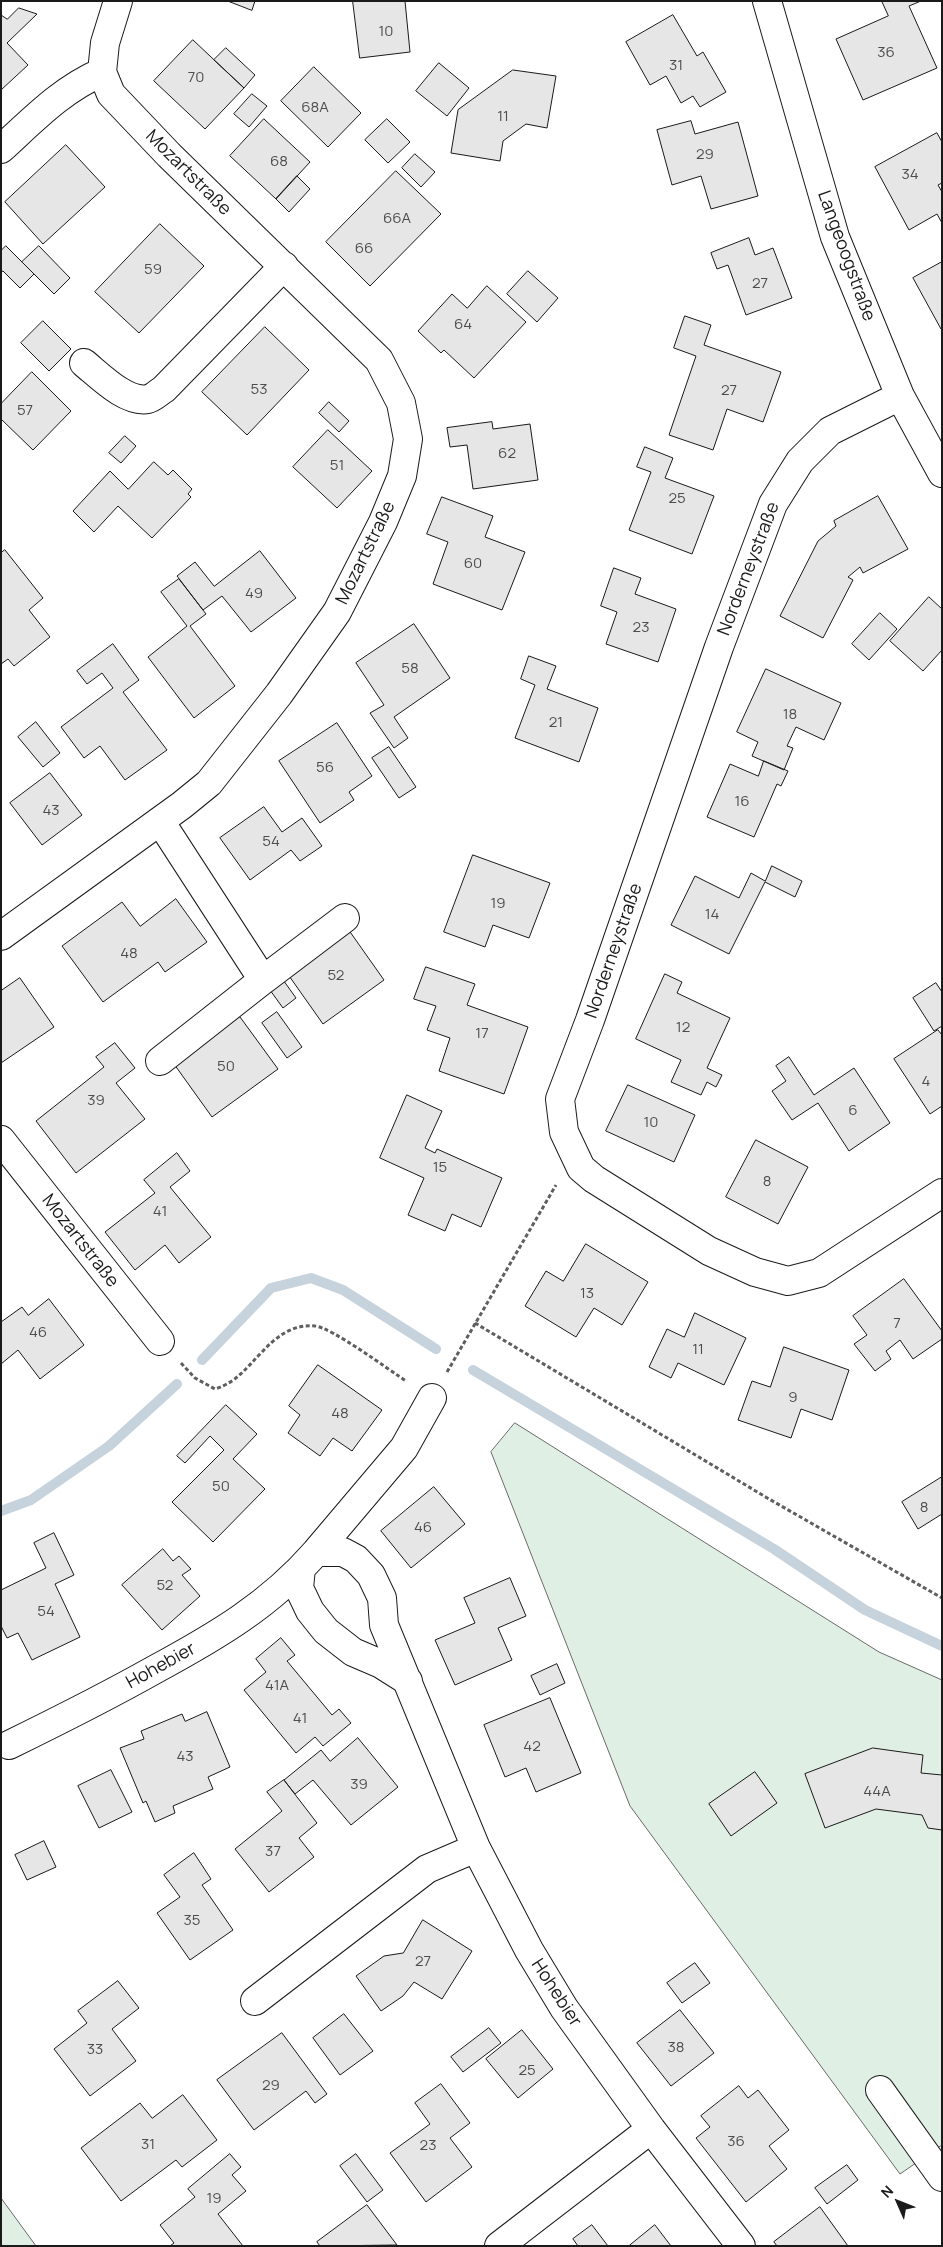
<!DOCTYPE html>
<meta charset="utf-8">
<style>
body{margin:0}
#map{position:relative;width:943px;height:2247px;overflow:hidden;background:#fff;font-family:Manrope,sans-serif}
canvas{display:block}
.frame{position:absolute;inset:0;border:2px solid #1a1a1a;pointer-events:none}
.north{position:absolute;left:873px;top:2177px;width:50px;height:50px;-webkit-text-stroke:4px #fff;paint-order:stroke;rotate:314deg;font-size:14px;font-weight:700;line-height:20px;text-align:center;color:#1a1a1a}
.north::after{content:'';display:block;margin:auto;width:18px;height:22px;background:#1a1a1a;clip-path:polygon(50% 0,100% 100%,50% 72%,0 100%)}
</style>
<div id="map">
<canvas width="943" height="2247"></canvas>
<div class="frame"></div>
<div class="north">N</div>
</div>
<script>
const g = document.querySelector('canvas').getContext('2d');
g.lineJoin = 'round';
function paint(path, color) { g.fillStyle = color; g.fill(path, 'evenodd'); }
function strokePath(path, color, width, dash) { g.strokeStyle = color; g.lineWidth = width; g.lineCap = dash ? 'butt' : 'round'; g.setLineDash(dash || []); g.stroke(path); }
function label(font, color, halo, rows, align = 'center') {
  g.font = font + ' Manrope,sans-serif'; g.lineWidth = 4; g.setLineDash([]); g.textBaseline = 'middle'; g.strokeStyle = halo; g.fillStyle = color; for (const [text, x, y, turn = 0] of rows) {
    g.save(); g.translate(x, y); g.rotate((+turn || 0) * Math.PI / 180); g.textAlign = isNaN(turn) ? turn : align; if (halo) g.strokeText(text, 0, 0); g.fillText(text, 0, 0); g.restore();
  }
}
const green = new Path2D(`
 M515,1423L879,1652L942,1680V2145L900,2174L630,1806L491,1452Z
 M1,2198L36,2246H1Z`);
const stream = new Path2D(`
 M202,1360L271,1288L311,1278L343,1290L436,1349
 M473,1370L774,1549L865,1610L942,1646
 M1,1511L31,1500L109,1446L177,1384`);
const building = new Path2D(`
 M228,1H255L252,10Z
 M353,1H405L410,52L360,58Z
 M882,1H921L909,6L937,68L863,100L836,39L888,16Z
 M19,8L37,14L7,43L28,65L1,90V15L7,19Z
 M673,15L697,56L703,52L726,92L700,107L693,96L681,103L666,76L650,85L626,42Z
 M193,40L244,88L205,129L154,81Z
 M226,48L255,75L244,88L214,60Z
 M439,63L469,88L447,116L416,91Z
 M314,67L361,113L328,147L281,101Z
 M513,70L556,76L547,128L526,124L503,141L500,161L451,153L458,110Z
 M252,94L267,106L249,127L234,114Z
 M264,119L310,162L276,199L230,156Z
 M387,119L410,142L388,163L365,140Z
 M691,121L695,134L738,122L758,196L711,209L701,176L672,185L657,130Z
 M937,133L942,142V183L938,185L942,192V223L937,214L909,230L875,167Z
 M66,145L105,187L43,244L5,202Z
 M415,154L435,172L421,187L402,168Z
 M396,171L441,214L370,286L326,242Z
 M297,176L310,189L289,212L276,199Z
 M160,224L204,266L139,333L95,292Z
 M749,238L755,255L773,248L792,298L746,315L728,265L717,269L711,253Z
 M6,246L34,274L20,288L3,271L1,272V251Z
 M39,246L70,278L54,294L22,262Z
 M942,262V329H941L913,278Z
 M528,271L558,298L537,322L507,294Z
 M487,286L526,322L474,378L444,350L441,353L418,331L452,294L467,308Z
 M685,316L711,325L704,345L781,372L763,422L727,409L713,450L669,435L696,356L674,348Z
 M43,321L71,349L49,371L21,343Z
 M265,327L309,370L247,435L202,392Z
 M32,372L71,411L33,450L1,419V404Z
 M329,402L349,421L339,432L319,413Z
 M492,422L493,429L530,424L538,480L473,489L467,445L450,447L447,428Z
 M328,430L372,471L337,508L293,467Z
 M125,436L136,446L121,463L109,453Z
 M645,447L673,458L665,478L714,496L692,554L629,530L651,472L637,467Z
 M154,462L168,475L173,470L192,489L188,494L191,497L152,538L118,506L94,532L73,511L110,471L128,489Z
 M878,496L908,549L863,573L860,567L848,577L853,580L823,638L780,616L818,541L836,526L834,521Z
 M442,497L493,516L485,537L525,552L502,610L433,584L448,542L427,534Z
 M5,550L43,598L29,610L50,637L14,666L8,659L1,664V553Z
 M260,551L296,598L251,632L222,596L203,610L177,576L195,562L214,586Z
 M614,568L641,578L635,594L676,609L658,662L606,644L617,612L601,606Z
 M179,579L206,614L190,626L235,686L194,718L148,657L187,626L161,592Z
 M929,597L942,609V650L923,671L890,641Z
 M880,613L897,629L869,660L852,644Z
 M414,624L450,678L394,717L408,738L394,748L370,713L384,705L356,663Z
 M113,644L139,680L123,692L167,750L125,780L100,746L84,758L61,727L113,688L102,673L87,684L77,671Z
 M529,656L556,666L547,689L598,708L579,762L515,738L535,685L521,679Z
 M766,669L841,703L824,740L796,727L787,746L793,748L784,770L752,756L758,742L737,732Z
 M36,722L60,753L43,767L18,737Z
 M337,723L372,776L349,792L354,800L320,823L279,761Z
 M389,747L416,787L399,798L372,758Z
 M764,761L788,771L781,786L777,784L754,837L707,817L730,764L758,776Z
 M50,773L82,815L42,845L10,803Z
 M264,807L282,832L302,818L322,846L300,861L291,850L250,880L220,838Z
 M473,855L550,883L529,938L493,925L485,947L444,932Z
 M772,866L802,881L795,897L765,882L729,954L671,925L695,876L739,898L751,873L765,881Z
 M176,899L207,942L165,972L158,962L103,1002L62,946L122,902L140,926Z
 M348,929L384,980L323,1024L287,973Z
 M426,967L475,984L467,1005L528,1027L504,1094L439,1071L450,1038L427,1030L436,1006L414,999Z
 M665,974L682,982L677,993L730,1018L707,1068L722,1075L716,1087L707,1082L701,1095L671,1082L681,1060L636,1039Z
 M281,977L296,998L283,1008L267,986Z
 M20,978L54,1027L1,1063V991Z
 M936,983L942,992V1026L934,1031L913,998Z
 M277,1012L302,1047L287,1058L262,1023Z
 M240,1017L278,1069L212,1117L174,1064Z
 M938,1030L942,1035V1106L930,1114L894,1059Z
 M115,1043L135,1068L116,1083L145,1119L76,1173L36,1121L104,1067L96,1057Z
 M789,1057L814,1095L854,1068L890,1123L849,1151L818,1103L792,1120L772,1091L786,1081L776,1066Z
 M628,1085L695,1115L674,1162L606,1131Z
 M407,1095L442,1111L425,1148L435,1153L437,1149L502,1178L481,1227L452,1214L445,1231L408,1215L424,1178L380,1158Z
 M756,1140L808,1167L778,1224L726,1197Z
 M177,1153L190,1171L170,1187L211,1237L179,1263L165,1245L135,1270L105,1232L155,1193L144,1180Z
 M586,1244L648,1282L622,1325L594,1308L576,1337L525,1306L546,1271L563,1281Z
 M904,1279L942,1331V1339L913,1359L900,1340L886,1351L891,1359L875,1371L854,1344L867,1335L853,1316Z
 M49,1299L84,1345L40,1379L18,1350L1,1364V1322L22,1307L28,1315Z
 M695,1313L746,1338L724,1385L678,1363L671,1378L649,1367L667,1329L684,1337Z
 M784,1347L849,1370L832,1420L801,1409L791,1438L738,1420L752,1381L770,1387Z
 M318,1365L382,1410L352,1451L333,1438L320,1456L288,1433L300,1415L289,1406Z
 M226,1405L257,1434L233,1459L265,1489L213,1542L172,1502L224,1450L210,1436L185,1463L177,1456Z
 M942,1477V1514L918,1529L902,1502Z
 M434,1487L465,1524L411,1568L381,1531Z
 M54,1533L74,1575L55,1584L80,1637L32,1660L18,1633L7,1638L1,1626V1590L46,1568L34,1543Z
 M163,1549L173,1561L179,1556L191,1569L182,1575L200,1596L162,1630L122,1585Z
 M510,1578L526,1616L498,1628L512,1660L455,1685L435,1640L475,1623L464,1598Z
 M281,1638L295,1655L287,1661L332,1715L339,1709L351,1723L323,1746L315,1737L296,1753L244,1690L266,1672L256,1659Z
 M557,1664L565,1683L540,1695L531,1676Z
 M550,1698L581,1773L536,1792L526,1768L505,1777L484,1725Z
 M207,1712L230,1767L208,1777L213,1789L173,1806L175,1813L155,1822L146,1801L143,1803L120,1748L144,1739L141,1731L182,1714L185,1721Z
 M358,1738L398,1787L351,1825L313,1780L295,1794L284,1780L321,1750L330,1761Z
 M873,1748L923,1755L921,1773L942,1775V1830L928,1828L922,1815L876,1809L825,1828L805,1774Z
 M111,1770L132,1812L99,1828L78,1786Z
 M755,1772L777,1803L731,1836L709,1804Z
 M284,1780L317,1823L299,1838L314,1857L269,1892L235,1849L282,1811L267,1792Z
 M44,1841L56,1867L27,1880L15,1855Z
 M194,1853L211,1879L202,1885L233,1930L190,1960L157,1913L180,1897L164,1875Z
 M423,1920L472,1951L442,1999L414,1982L403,1996L381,2011L356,1976L384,1956L403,1953Z
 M695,1963L710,1983L682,2003L667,1983Z
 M118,1981L139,2008L112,2029L136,2061L90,2096L54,2049L87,2023L78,2011Z
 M680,2010L714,2053L671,2086L637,2043Z
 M344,2014L373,2051L340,2075L313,2038Z
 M489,2028L501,2043L463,2072L451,2057Z
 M522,2030L553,2069L518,2098L486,2059Z
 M282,2033L327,2094L315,2103L306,2091L254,2130L217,2080Z
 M441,2084L470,2123L450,2138L472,2167L426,2202L390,2153L430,2124L415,2103Z
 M739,2086L748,2098L758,2090L789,2130L769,2146L787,2169L746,2202L696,2138L710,2127L701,2116Z
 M183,2095L217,2140L182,2167L176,2160L121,2201L81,2148L140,2103L152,2118Z
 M230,2154L241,2167L232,2175L246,2191L218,2214L243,2246H170L174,2243L160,2225L195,2197L188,2189Z
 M356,2154L383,2190L367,2202L340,2166Z
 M847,2165L858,2180L827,2204L815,2188Z
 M367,2205L397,2245L320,2246L317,2242Z
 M820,2207L848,2246H777L774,2242Z
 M592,2225L608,2246H578L573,2239Z
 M655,2225L671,2246H629Z`);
const path = new Path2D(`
 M475,1323L769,1499L942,1598
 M181,1363L195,1378L215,1389C237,1382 246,1368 262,1352C276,1337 292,1324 315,1326C331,1327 389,1370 406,1381
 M447,1372L556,1185`);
const minor = new Path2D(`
 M767,1L835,237L900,396L942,473
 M1,149C34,119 61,90 102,72
 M84,363C100,376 126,403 148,399C153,398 159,392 164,389L284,266
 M900,396L830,431L800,461L773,504L719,647L590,1020L560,1099L564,1132L581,1168L594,1179L709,1251L755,1272L788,1281L819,1273L942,1193
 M160,821L263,980L160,1061
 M1,936L182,805L209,783L279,694L337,612L383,522L402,476L408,439L401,403L379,360L169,155L111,94L102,72L105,43L118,1
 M263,980L345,918
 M1,1140L160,1341
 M316,1552L404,1448L432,1398
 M301,1568L299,1588L310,1611L326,1631L353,1652L381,1664L408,1681
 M9,1745C58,1721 106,1697 154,1670C215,1637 270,1605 316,1552H343L356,1559L371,1575L382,1598L384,1625L476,1848
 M255,2001L427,1869L476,1848L529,1950L564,2008L651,2129
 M880,2090L942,2177
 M499,2246L651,2129L741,2246`);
const numberNames = [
 ["10",386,32],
 ["36",886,53],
 ["31",676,66],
 ["70",196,78],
 ["68A",315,108],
 ["11",503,117],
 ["29",705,155],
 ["68",279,162],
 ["34",910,175],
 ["66A",397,219],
 ["66",364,249],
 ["59",153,270],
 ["27",760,284],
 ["64",463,325],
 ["53",259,390],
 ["27",729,391],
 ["57",25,411],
 ["62",507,454],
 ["51",337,466],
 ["25",677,499],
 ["60",473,564],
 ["49",254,594],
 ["23",641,628],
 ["58",410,669],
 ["18",790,715],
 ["21",556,723],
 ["56",325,768],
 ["16",742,802],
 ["43",51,811],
 ["54",271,842],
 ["19",498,904],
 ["14",712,915],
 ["48",129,954],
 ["52",336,976],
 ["12",683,1028],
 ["17",482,1034],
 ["50",226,1067],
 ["4",926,1082],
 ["39",96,1101],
 ["6",853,1111],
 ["10",651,1123],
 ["15",440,1168],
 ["8",767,1182],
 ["41",160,1212],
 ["13",587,1294],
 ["7",897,1324],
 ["46",38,1333],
 ["11",698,1350],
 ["9",793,1398],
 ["48",340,1414],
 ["50",221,1487],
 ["8",924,1508],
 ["46",423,1528],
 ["52",165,1586],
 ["54",46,1612],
 ["41A",277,1686],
 ["41",300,1719],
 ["42",532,1747],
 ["43",185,1757],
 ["39",359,1785],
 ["44A",877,1792],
 ["37",273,1852],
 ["35",192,1921],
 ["27",423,1962],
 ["38",676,2048],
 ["33",95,2050],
 ["25",527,2071],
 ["29",271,2086],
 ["36",736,2142],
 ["31",148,2145],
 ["23",428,2146],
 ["19",214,2199]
];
const streetNames = [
 ["Mozartstraße",188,173,45],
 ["Langeoogstraße",846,256,70],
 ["Mozartstraße",366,553,-64],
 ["Norderneystraße",749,569,-69],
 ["Norderneystraße",614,951,-71],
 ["Mozartstraße",80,1241,52],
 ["Hohebier",161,1666,-29],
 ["Hohebier",556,1993,57]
];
paint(green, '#e0efe3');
strokePath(green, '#6a6a6a', 1);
strokePath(stream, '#c6d2dc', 10);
paint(building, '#e6e6e6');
strokePath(building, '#1a1a1a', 1);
strokePath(minor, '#1a1a1a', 30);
strokePath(path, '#5f5f5f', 3, [4, 2.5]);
strokePath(minor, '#fff', 28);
label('15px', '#4d4d4d', null, numberNames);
label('18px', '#1a1a1a', '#fff', streetNames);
</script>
